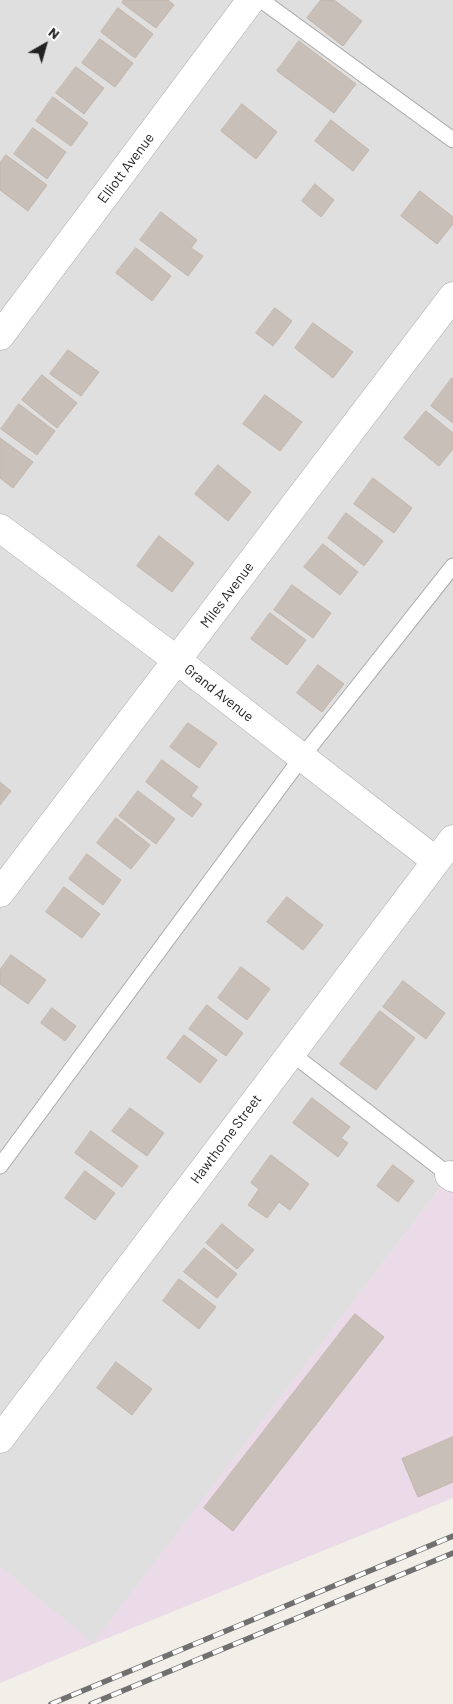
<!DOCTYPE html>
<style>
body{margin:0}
#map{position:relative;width:453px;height:1704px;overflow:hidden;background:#f2efe9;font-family:Barlow,sans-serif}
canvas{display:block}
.north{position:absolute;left:20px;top:20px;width:50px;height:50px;-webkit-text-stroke:4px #fff;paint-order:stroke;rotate:38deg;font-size:14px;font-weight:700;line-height:20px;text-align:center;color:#222}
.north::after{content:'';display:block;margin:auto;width:18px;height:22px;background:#222;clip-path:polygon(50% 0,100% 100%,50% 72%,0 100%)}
</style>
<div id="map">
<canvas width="453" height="1704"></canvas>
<div class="north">N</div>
</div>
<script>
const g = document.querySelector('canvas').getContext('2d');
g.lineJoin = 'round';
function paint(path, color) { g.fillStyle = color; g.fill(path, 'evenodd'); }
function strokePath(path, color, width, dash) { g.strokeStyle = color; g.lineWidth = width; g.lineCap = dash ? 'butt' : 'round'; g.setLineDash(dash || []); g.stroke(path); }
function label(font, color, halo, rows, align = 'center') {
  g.font = font + ' Barlow,sans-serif'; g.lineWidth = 4; g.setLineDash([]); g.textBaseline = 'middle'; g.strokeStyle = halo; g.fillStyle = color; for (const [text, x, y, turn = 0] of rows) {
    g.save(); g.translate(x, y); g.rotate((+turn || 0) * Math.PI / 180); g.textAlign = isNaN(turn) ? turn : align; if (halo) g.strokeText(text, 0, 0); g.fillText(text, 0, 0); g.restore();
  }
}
const residential = new Path2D(`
 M0,0H453V1171L93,1644L0,1567Z`);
const industrial = new Path2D(`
 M453,1171V1498L93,1644L0,1683V1567L93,1643Z`);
const building = new Path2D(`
 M124,0H168L174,5L156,28L122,3Z
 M321,0H334L362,21L343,46L307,18Z
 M118,8L153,34L135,58L101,32Z
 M100,39L133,63L115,87L82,63Z
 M299,41L356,84L334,113L277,71Z
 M76,67L104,88L84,114L56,93Z
 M53,97L88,123L71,146L36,121Z
 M242,104L277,132L256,159L221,131Z
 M331,120L369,150L353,171L315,141Z
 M33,128L66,152L47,179L14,154Z
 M6,155L47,185L28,211L0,190V163Z
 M315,184L334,200L321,217L302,201Z
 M420,191L453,217V224L437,244L401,216Z
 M161,212L197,240L191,248L203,256L188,276L140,240Z
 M136,248L171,276L152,301L116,273Z
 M275,308L292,321L273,346L256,333Z
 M313,323L353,352L333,378L295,348Z
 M68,350L99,372L81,396L50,374Z
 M42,375L77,403L57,428L22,400Z
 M452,378L453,379V423L431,406Z
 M265,395L302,422L280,451L243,424Z
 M19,404L55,431L37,455L1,429Z
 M426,411L453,433V449L439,466L404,438Z
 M0,438L33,462L13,488L0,478Z
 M218,465L251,492L228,521L195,494Z
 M373,478L412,508L394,533L354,504Z
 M346,513L383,541L364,566L328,538Z
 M159,536L194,563L172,592L137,566Z
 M323,544L358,572L340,595L304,567Z
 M292,585L331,613L313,638L274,610Z
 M270,613L306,640L287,665L251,639Z
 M318,665L344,684L322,712L297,693Z
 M188,723L217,743L199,768L170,747Z
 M162,760L198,787L191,796L202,804L192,817L146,782Z
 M0,782L11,791L0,805Z
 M138,791L175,819L156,844L119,816Z
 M116,818L150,845L131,869L97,843Z
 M87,854L121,880L103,905L69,879Z
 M64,887L100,914L82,938L46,912Z
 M287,897L323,925L303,950L267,922Z
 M11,955L46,980L28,1004L0,984V970Z
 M241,967L270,989L247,1020L218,998Z
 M403,981L445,1013L426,1039L383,1007Z
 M207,1005L243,1033L226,1056L189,1029Z
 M52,1008L76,1026L65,1041L41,1023Z
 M380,1011L415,1038L376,1090L340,1064Z
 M184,1035L217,1060L200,1083L167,1058Z
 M312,1098L350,1127L341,1138L348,1143L338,1157L293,1123Z
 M130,1108L164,1133L147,1156L112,1131Z
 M91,1131L138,1166L122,1187L75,1153Z
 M271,1155L309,1184L290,1210L279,1202L267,1218L248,1205L259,1189L251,1183Z
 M393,1165L414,1181L398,1202L377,1186Z
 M85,1171L115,1193L95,1220L65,1198Z
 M222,1224L254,1250L237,1269L206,1243Z
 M204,1248L237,1274L217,1298L184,1272Z
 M179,1279L216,1307L199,1329L163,1301Z
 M355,1314L384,1337L233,1531L204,1508Z
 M116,1362L152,1389L132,1415L97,1388Z
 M453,1437V1482L418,1497L402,1459Z`);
const service = new Path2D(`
 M261,0L453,140
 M291,1053L449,1175L453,1169
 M0,1166L302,757L453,566`);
const minor = new Path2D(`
 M0,336L251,0
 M0,528L178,661L436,861
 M0,893L453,296
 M449,1175L453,1178
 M0,1439L453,839`);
const rail = new Path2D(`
 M51,1704L453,1536
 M91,1704L453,1553`);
const streetNames = [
 ["Elliott Avenue",126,168,-53],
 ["Miles Avenue",227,595,-53],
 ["Grand Avenue",219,693,38],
 ["Hawthorne Street",226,1139,-53]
];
paint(residential, '#e0dfdf');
paint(industrial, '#ebdbe8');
paint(building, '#c7bfb8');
strokePath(building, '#c4b6ab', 1);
strokePath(service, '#a9a9a9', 17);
strokePath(minor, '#a9a9a9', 29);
strokePath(service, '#fff', 15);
strokePath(minor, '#fff', 28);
strokePath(rail, '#707070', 5.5);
strokePath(rail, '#fff', 4, [11]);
label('14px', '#222', '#fff', streetNames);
</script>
